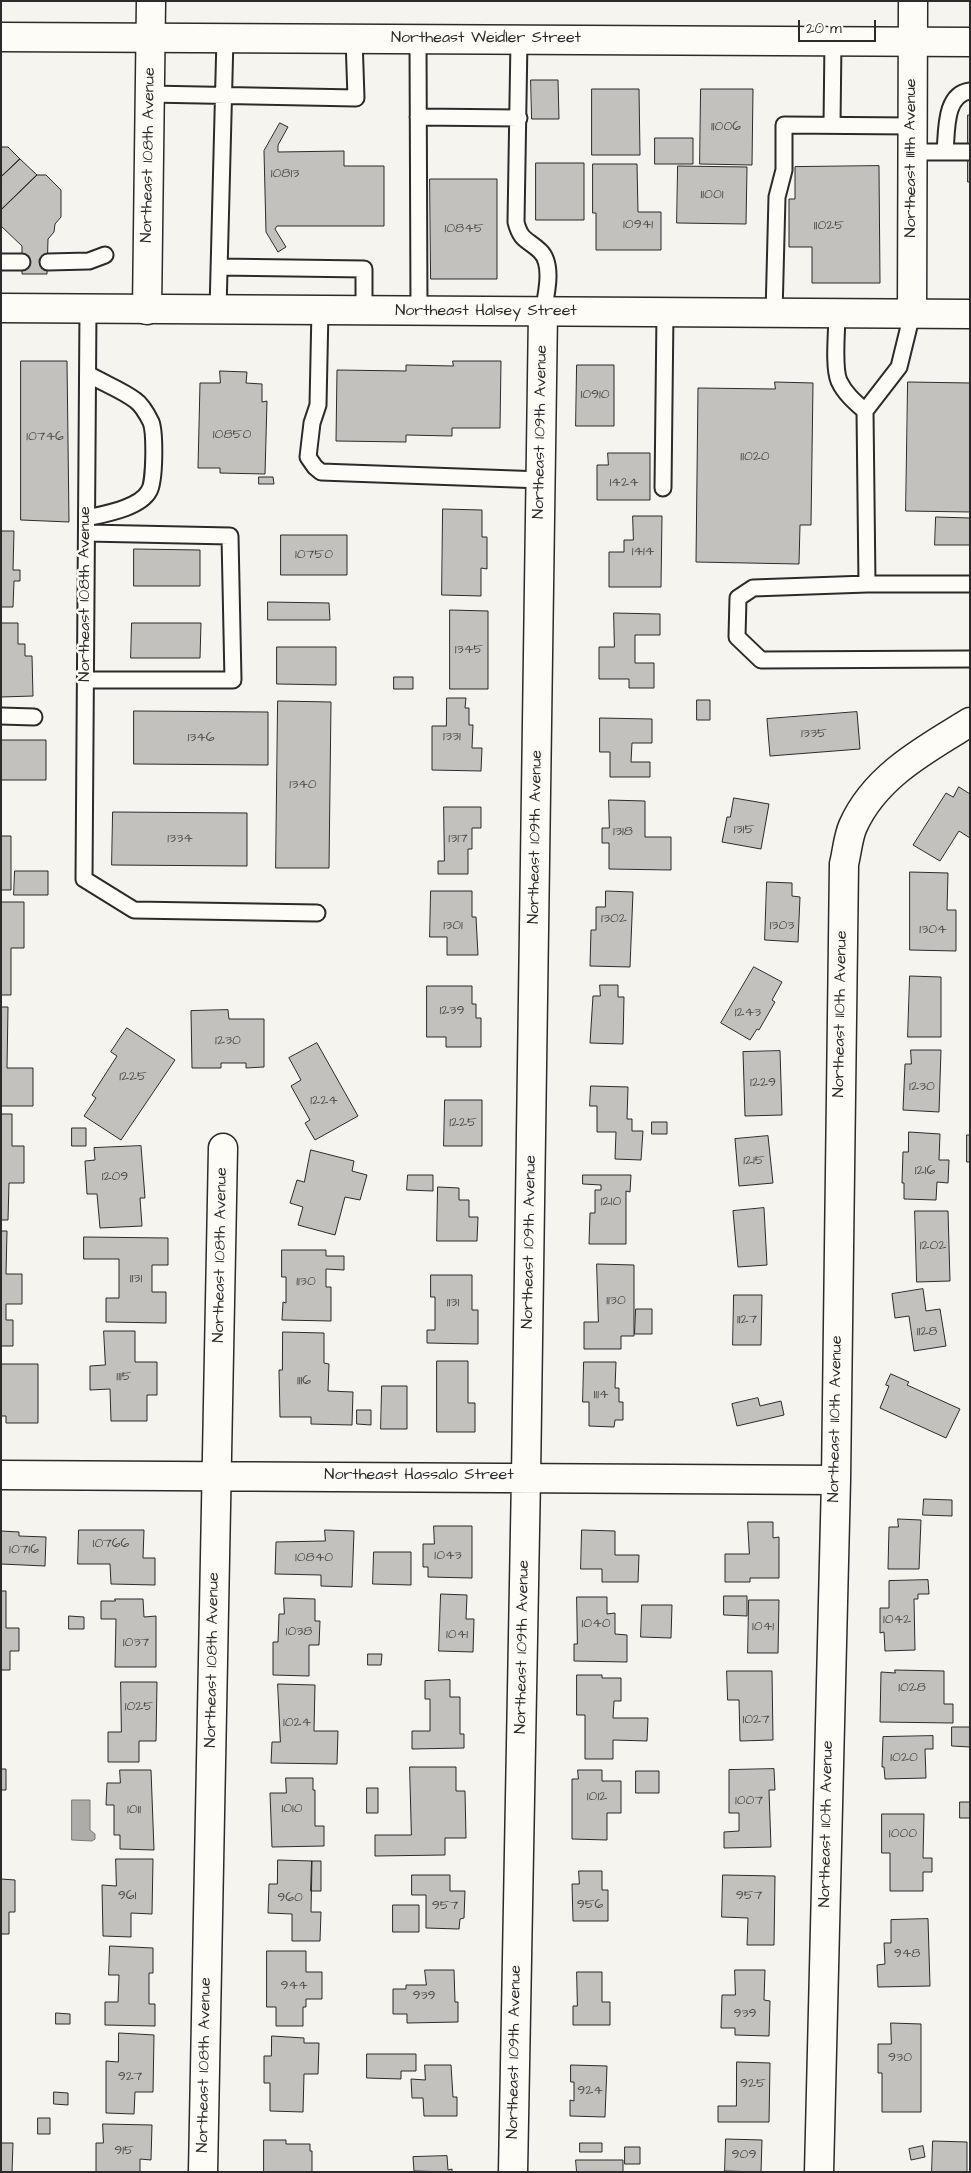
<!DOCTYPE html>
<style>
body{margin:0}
#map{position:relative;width:971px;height:2173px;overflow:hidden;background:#f5f4ef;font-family:"Architects Daughter",sans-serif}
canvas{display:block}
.frame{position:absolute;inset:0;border:2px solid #2b2b2b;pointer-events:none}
.scale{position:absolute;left:798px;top:20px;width:78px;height:22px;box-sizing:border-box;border:2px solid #2b2b2b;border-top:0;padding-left:6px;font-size:15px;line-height:18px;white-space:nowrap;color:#2b2b2b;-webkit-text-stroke:4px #fdfcf7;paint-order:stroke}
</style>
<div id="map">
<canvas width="971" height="2173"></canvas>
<div class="frame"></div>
<div class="scale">20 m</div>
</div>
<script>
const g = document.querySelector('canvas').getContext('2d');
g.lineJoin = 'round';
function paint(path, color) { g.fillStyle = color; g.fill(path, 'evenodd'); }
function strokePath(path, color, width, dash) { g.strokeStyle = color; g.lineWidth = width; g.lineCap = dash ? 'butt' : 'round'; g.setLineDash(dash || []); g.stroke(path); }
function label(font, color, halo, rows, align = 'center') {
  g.font = font + ' "Architects Daughter",sans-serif'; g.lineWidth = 5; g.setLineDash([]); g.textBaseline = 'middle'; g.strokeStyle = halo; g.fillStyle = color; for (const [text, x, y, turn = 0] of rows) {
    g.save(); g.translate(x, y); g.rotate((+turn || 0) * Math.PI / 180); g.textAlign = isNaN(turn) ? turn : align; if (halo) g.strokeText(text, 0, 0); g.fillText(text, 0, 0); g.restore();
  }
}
const water = new Path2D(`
 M72,1800H90V1830L95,1834V1839L92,1841L72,1840Z`);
const building = new Path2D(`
 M531,80H558L559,119H532Z
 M592,89H639L640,155H592Z
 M701,89H753L752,165L700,164Z
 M968,115H970V182H968Z
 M280,123L288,127L278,145V152L344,151V166H384V226H277L275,229L286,247L278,252L266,232L264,151Z
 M655,138H693V164H655Z
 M1,147H8L20,159L1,177Z
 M20,159L37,175L1,210V177Z
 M536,163H584V220H536Z
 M593,164H637L638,212H661V250H596V213H593Z
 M678,166L747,167L746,224L677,223Z
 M879,166L880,283H812V247H789V199H795V167Z
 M37,175H46L61,190V217L55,224L54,232L48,239L47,274H22V246L1,226V210Z
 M430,179H497V279H431Z
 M21,361H67L69,522L21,520Z
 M453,361H501L500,428H452V436L406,435V442L336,441L337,370L406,371V365L453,366Z
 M577,365H614V426H576Z
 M220,371L247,372L246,383L262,384V402L267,401L265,474L220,473V468H198L200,383H220Z
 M775,382L813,383L811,525H800L799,564L696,562L698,388L775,389Z
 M908,382L970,383V512L906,511Z
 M608,453H650V500H597V465H608Z
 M259,477H273L274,484H259Z
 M443,509L482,510V537H487V569L481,568V596L442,595Z
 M633,516H662L661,587H609V552H624V540H633Z
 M936,517L970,518V545H935Z
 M1,531H14L13,570H20V581H14L13,607H1Z
 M281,535H347V575H281Z
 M134,549L200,550V586H134Z
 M268,602L329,603L330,620H268Z
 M450,610L488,611V689H450Z
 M614,613L660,614V635H635V663H654V688H629V679H599V647H614Z
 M1,623H18V644H25V656H32L33,696L1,697Z
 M132,623H201L200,658H131Z
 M277,647H336V685L277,684Z
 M394,677H413V689H394Z
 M447,698H466L465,708H469V725H473L472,748H482L481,771L432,770V726H446Z
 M697,700H710V720H697Z
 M278,701L331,702L329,868H276Z
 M134,711L268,712V765L134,764Z
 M857,712L860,749L770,756L767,719Z
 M600,718L652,719V743H632L631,762H650V777H610V752H600Z
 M1,740H46V780H1Z
 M959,787L970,794V838L959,831L940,861L913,845L946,793L953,797Z
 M734,798L769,804L761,849L722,842L727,817H730Z
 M609,800L645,801V837H671V870L609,869V843H602V828H609Z
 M444,807H481V828H472V849H468V874H438V861H444Z
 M113,812L247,813V866L112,865Z
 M1,836H11V890H1Z
 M15,871H48V895H14Z
 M910,872L948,873L947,910H956V951L910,950Z
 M767,882L792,883V896L800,897L798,942L765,940Z
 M431,891H472V917H476L478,955H447V937H430Z
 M606,891L633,892L630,967L590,966L591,930H596V907H605Z
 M1,902H24V948H11V995H1Z
 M754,967L782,982L772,1000L775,1002L759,1030L757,1029L750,1040L721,1023Z
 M910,976L941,977V1037H908Z
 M600,985H618V997H624L623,1044L590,1043L593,996H600Z
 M427,986H472V1004H476V1018H481V1047H446V1037H427Z
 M1,1007H8L7,1068H33V1106H1Z
 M228,1010L229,1019H264V1067L246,1068V1063H221V1068H192L191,1011Z
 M127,1028L175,1060L121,1140L84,1116L96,1098L92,1095L117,1056L111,1052Z
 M317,1043L358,1116L315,1140L305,1123L310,1120L291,1086L301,1080L289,1058Z
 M911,1050H941L939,1112L903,1110L905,1064H911Z
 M780,1051L782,1115L745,1116L743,1052Z
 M591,1086L628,1087L627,1119H632V1131H643L641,1160L615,1159L616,1132H597V1106H590Z
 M445,1100H482V1146H444Z
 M1,1114H12V1146H24V1183H9L8,1220H1Z
 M652,1122H667V1134H652Z
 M72,1128H86V1146H72Z
 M909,1132L940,1134L939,1160H949L948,1183L937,1182L936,1200L904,1199V1183H902L903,1152H908Z
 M967,1135H970V1162H967Z
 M768,1136L773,1183L739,1186L735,1139Z
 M141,1146L145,1198H140L142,1226L100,1228L97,1194H87L85,1161L95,1160L94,1148Z
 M311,1150L354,1161L352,1171L367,1175L360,1200L345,1197L335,1235L298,1225L303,1207L290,1203L297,1180L304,1182Z
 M408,1175H433V1191L407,1190Z
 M583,1175H631L630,1192L626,1191V1244H589L590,1213H595V1190H601V1185L583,1184Z
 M438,1187L459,1188V1200H469V1217H478L477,1241H437Z
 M764,1208L767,1265L738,1267L733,1211Z
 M915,1211H948L950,1281L917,1282Z
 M1,1231H7L6,1274H22V1304H6V1320H13V1346H1Z
 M84,1237L168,1238V1265H152V1292H166V1323L106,1322V1298H119V1259H84Z
 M282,1250H326V1256H344V1270L326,1269V1287H331V1321L282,1320L283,1302L286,1303V1277H282Z
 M597,1264L634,1265V1336H621V1349H584V1322H598Z
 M431,1275H472V1310H478V1344L427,1343V1330H435V1297H431Z
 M923,1289L926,1311L940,1309L946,1346L914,1351L909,1316L895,1318L892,1294Z
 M734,1295H762L761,1345H733Z
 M636,1309H652V1334H635Z
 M104,1331H135V1362H157V1395H147V1421H111L110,1389L90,1390V1366L105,1365Z
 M283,1332L324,1333V1363L329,1364L328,1391L353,1392L352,1425L311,1424V1417H280L279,1370H282Z
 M437,1361H468V1403H475V1432H437Z
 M584,1362H616L615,1388H619V1402H623V1420H615L614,1427L589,1426V1402H583Z
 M2,1364H38V1423H6V1416H1Z
 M891,1374L909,1382L907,1385L960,1409L946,1438L880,1408L889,1386L886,1385Z
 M382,1386H407V1429H381Z
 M758,1398L760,1406L781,1401L784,1415L737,1426L732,1404Z
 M357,1410H371V1425L357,1424Z
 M924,1499L952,1500V1516L923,1515Z
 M898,1519L921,1520L919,1569H888L889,1527H898Z
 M748,1522H773V1538L779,1537V1578H750V1582H725V1554H749Z
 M434,1526H472V1578L428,1577V1567H423V1544H434Z
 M79,1530H144L143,1558H155V1585L111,1584L110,1564H78Z
 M325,1530L354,1531L352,1587L321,1586V1575L275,1574L276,1542L325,1541Z
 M582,1530L615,1531V1555H639L638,1582H602V1569H581Z
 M1,1531L19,1532V1536L46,1537L45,1566L1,1564Z
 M374,1552H411V1585L373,1584Z
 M928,1580L929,1594H918V1599H914L915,1650L885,1651L884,1632L880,1633V1608H889V1581Z
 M1,1591H6V1628H19V1651H10V1670H1Z
 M441,1594L467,1595L466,1619H474L473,1652L439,1651Z
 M724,1596H747V1616L724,1615Z
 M577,1597H607V1614L615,1613V1634L627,1635V1662L574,1661V1644H577Z
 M284,1598L315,1599V1621H320L319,1645H309V1676L273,1675V1642H278L279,1614H284Z
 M115,1599H143L144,1617L156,1616V1667H115L116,1619H101V1601H115Z
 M749,1600H779L778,1653H748Z
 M642,1605H672L671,1638L641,1637Z
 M69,1616L84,1617V1629H69Z
 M368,1654H382L381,1665H368Z
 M895,1670L944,1671V1704H953V1723L880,1722L881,1672L895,1673Z
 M727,1671H772L773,1740L740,1741L739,1700H728Z
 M577,1675H602V1678H621V1701H614L613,1718H648L647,1741L613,1740V1759H585V1715H577Z
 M450,1680V1697H460V1734H464V1748L412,1749V1731H430V1699H425V1681Z
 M121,1682H157L156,1741H139V1762H108V1732H121Z
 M278,1684L315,1685L314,1731H338L337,1764L271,1763L272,1742H280Z
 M952,1727H970V1747L952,1746Z
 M933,1736V1749H925L926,1778L885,1779L884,1767H882L883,1737Z
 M410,1767H456V1791H465L466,1838H445V1855L375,1856V1835H411Z
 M1,1769H6V1790H1Z
 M774,1769L775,1790H769L771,1847L724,1848V1832L739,1831V1813H729V1770Z
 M120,1770H151L154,1850L120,1849V1835H114V1805H106L107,1783H120Z
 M578,1770H602V1781H621V1813H607V1840L572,1839V1779H578Z
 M636,1771H659V1793H636Z
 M286,1778H313V1790H315V1826H324V1846L272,1847L270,1793H286Z
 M367,1788H378V1813H367Z
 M960,1802H970V1818H960Z
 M882,1814H924L923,1858H932V1872H923V1891H890V1853H882Z
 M116,1859H153L152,1914L131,1913V1937L103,1936L102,1885L116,1886Z
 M278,1860L312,1861L311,1912H321L320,1941H292V1914L268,1913L269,1884H277Z
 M312,1861H321V1891H311Z
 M579,1871H602V1890H608V1921H573L572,1884H579Z
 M412,1875H450V1891H465L464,1918L460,1919L459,1929L426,1928V1895H412Z
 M723,1875L775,1876L774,1945H747L748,1918L722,1917Z
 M1,1879L15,1880V1912H9V1934H1Z
 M393,1905H419V1932H393Z
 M928,1919L930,1986L878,1987L877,1965L885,1964L884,1943H891V1920Z
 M110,1946L153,1948V1973H149V2004H155V2026L105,2025V2002H118L119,1975H109Z
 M267,1951H306V1972H322V1999H306V2007H303V2026H276V2007H267Z
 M425,1970H454L455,2002H458V2022L407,2023V2014H393V1989H406V1985H426Z
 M735,1970H765L764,2000L770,2001L769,2036L735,2035V2028H721L722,1995H735Z
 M577,1972H602V2002H610V2025H573V2006H577Z
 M56,2013L70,2014V2024H56Z
 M891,2023L921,2024V2112H882V2073H878V2044H891Z
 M119,2033L154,2035L153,2092H135L134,2114L106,2113V2061L118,2062Z
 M272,2036L304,2038V2043H319L318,2074H304L303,2112L270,2111V2083H264V2056H271Z
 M367,2054H416V2071H401V2079L367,2078Z
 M737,2062L770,2063L769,2122H718V2106H736Z
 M425,2065H451L453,2097H457V2116H424L423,2098H412L411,2079L425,2080Z
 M571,2065L607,2066L605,2117L570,2116V2100L574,2101V2082H571Z
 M54,2092L68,2093V2105L54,2104Z
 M38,2118H50V2134H38Z
 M103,2124L152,2125L151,2160L140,2159V2172H96V2143H103Z
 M726,2139L762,2140L761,2172L725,2171Z
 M264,2140H286V2144H310V2151H312V2172H264Z
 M933,2141L967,2142V2172H932Z
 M1,2143H13L12,2172H1Z
 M580,2143H602V2152H580Z
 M923,2146L925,2157L911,2160L909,2149Z
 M625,2147H640V2164H625Z
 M447,2156L448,2170L452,2169V2172L414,2171L413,2157Z
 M576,2160H623V2172H577Z`);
const service = new Path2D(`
 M418,40L419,311
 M519,40L516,222C521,242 528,239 540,251C554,264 546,296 543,312
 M149,94L356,98L354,38
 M418,117L519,118
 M832,125L833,41
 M912,152H968
 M945,152C947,132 944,94 970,91
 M1,262H22
 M48,262L89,261L105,255
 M219,267L364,269V310
 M88,309L84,879L134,910L317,913
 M218,310L225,38
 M320,310L318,405L312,423L308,457L315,467L321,472L542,480
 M774,314L777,197L784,170V125L912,126
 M837,314C837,331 833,367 839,381C845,394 856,403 865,411
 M663,488L665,313
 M87,518C104,514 140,508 149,491C155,482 155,432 151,422C148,416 141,404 135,400C122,390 103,383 88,374
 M867,584L865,411L899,367L912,314
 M970,584H867L753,588L738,598L737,637L761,660L970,659
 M86,680H233L230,536L87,533
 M1,716L34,717`);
const minor = new Path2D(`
 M147,310L151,1
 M1,1475L836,1480
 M203,2172L223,1148
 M513,2172L526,1477L543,312
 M819,2172L836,1480L844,864C847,852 848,837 853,826C875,776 926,749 970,722`);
const tertiary = new Path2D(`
 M912,314L913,1`);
const primary = new Path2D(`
 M1,37L970,42
 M1,308L970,314`);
const numberNames = [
 ["11006",726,127],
 ["10813",285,174],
 ["11001",712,195],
 ["10941",638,225],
 ["11025",829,226],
 ["10845",464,229],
 ["10910",595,395],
 ["10850",232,435],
 ["10746",45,437],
 ["11020",755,457],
 ["1424",624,483],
 ["1414",643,552],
 ["10750",314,555],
 ["1345",469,650],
 ["1335",814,734],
 ["1331",452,737],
 ["1346",201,738],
 ["1340",303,785],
 ["1315",744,830],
 ["1318",623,832],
 ["1334",180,839],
 ["1317",458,839],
 ["1302",614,919],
 ["1301",453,926],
 ["1303",782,926],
 ["1304",933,930],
 ["1239",452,1011],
 ["1243",748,1013],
 ["1230",228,1041],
 ["1225",133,1077],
 ["1229",763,1083],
 ["1230",922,1087],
 ["1224",324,1101],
 ["1225",463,1123],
 ["1215",754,1161],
 ["1216",925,1171],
 ["1209",115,1177],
 ["1210",611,1202],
 ["1202",933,1246],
 ["1131",136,1279],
 ["1130",306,1282],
 ["1130",616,1301],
 ["1131",453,1303],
 ["1127",747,1320],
 ["1128",927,1332],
 ["1115",124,1377],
 ["1116",304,1381],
 ["1114",601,1395],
 ["10766",111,1544],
 ["10716",24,1550],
 ["1043",448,1556],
 ["10840",314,1558],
 ["1042",897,1620],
 ["1040",596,1624],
 ["1041",763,1627],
 ["1038",299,1632],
 ["1041",457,1635],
 ["1037",136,1643],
 ["1028",912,1688],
 ["1025",139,1707],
 ["1027",756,1720],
 ["1024",297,1723],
 ["1020",904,1758],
 ["1012",597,1797],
 ["1007",749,1801],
 ["1010",292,1809],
 ["1011",134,1810],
 ["1000",903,1834],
 ["961",127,1896],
 ["957",749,1896],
 ["960",290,1898],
 ["956",590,1905],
 ["957",445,1906],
 ["948",907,1954],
 ["944",294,1986],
 ["939",424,1996],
 ["939",745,2014],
 ["930",900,2058],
 ["927",130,2077],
 ["925",753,2084],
 ["924",590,2091],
 ["915",124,2151],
 ["909",744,2155]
];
const streetNames = [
 ["Northeast Weidler Street",486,39],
 ["Northeast 108th Avenue",149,155,-89],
 ["Northeast 111th Avenue",912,158,-90],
 ["Northeast Halsey Street",486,312],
 ["Northeast 109th Avenue",541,432,-89],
 ["Northeast 108th Avenue",86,594,-90],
 ["Northeast 109th Avenue",536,837,-89],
 ["Northeast 110th Avenue",841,1014,-89],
 ["Northeast 109th Avenue",530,1242,-89],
 ["Northeast 108th Avenue",221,1255,-89],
 ["Northeast 110th Avenue",836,1419,-89],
 ["Northeast Hassalo Street",419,1476],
 ["Northeast 109th Avenue",523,1647,-89],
 ["Northeast 108th Avenue",213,1660,-89],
 ["Northeast 110th Avenue",827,1824,-89],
 ["Northeast 109th Avenue",515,2052,-89],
 ["Northeast 108th Avenue",205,2065,-89]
];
paint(water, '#adaca9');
strokePath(water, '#797877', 1);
paint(building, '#c2c1be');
strokePath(building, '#2b2b2b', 1);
strokePath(service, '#2b2b2b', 19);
strokePath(minor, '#2b2b2b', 31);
strokePath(tertiary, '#2b2b2b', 31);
strokePath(primary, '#2b2b2b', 31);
strokePath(service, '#fdfcf7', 15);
strokePath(minor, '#fdfcf7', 28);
strokePath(tertiary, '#fdfcf7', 28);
strokePath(primary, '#fdfcf7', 28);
label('14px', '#515050', null, numberNames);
label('16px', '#2b2b2b', '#fdfcf7', streetNames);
</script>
